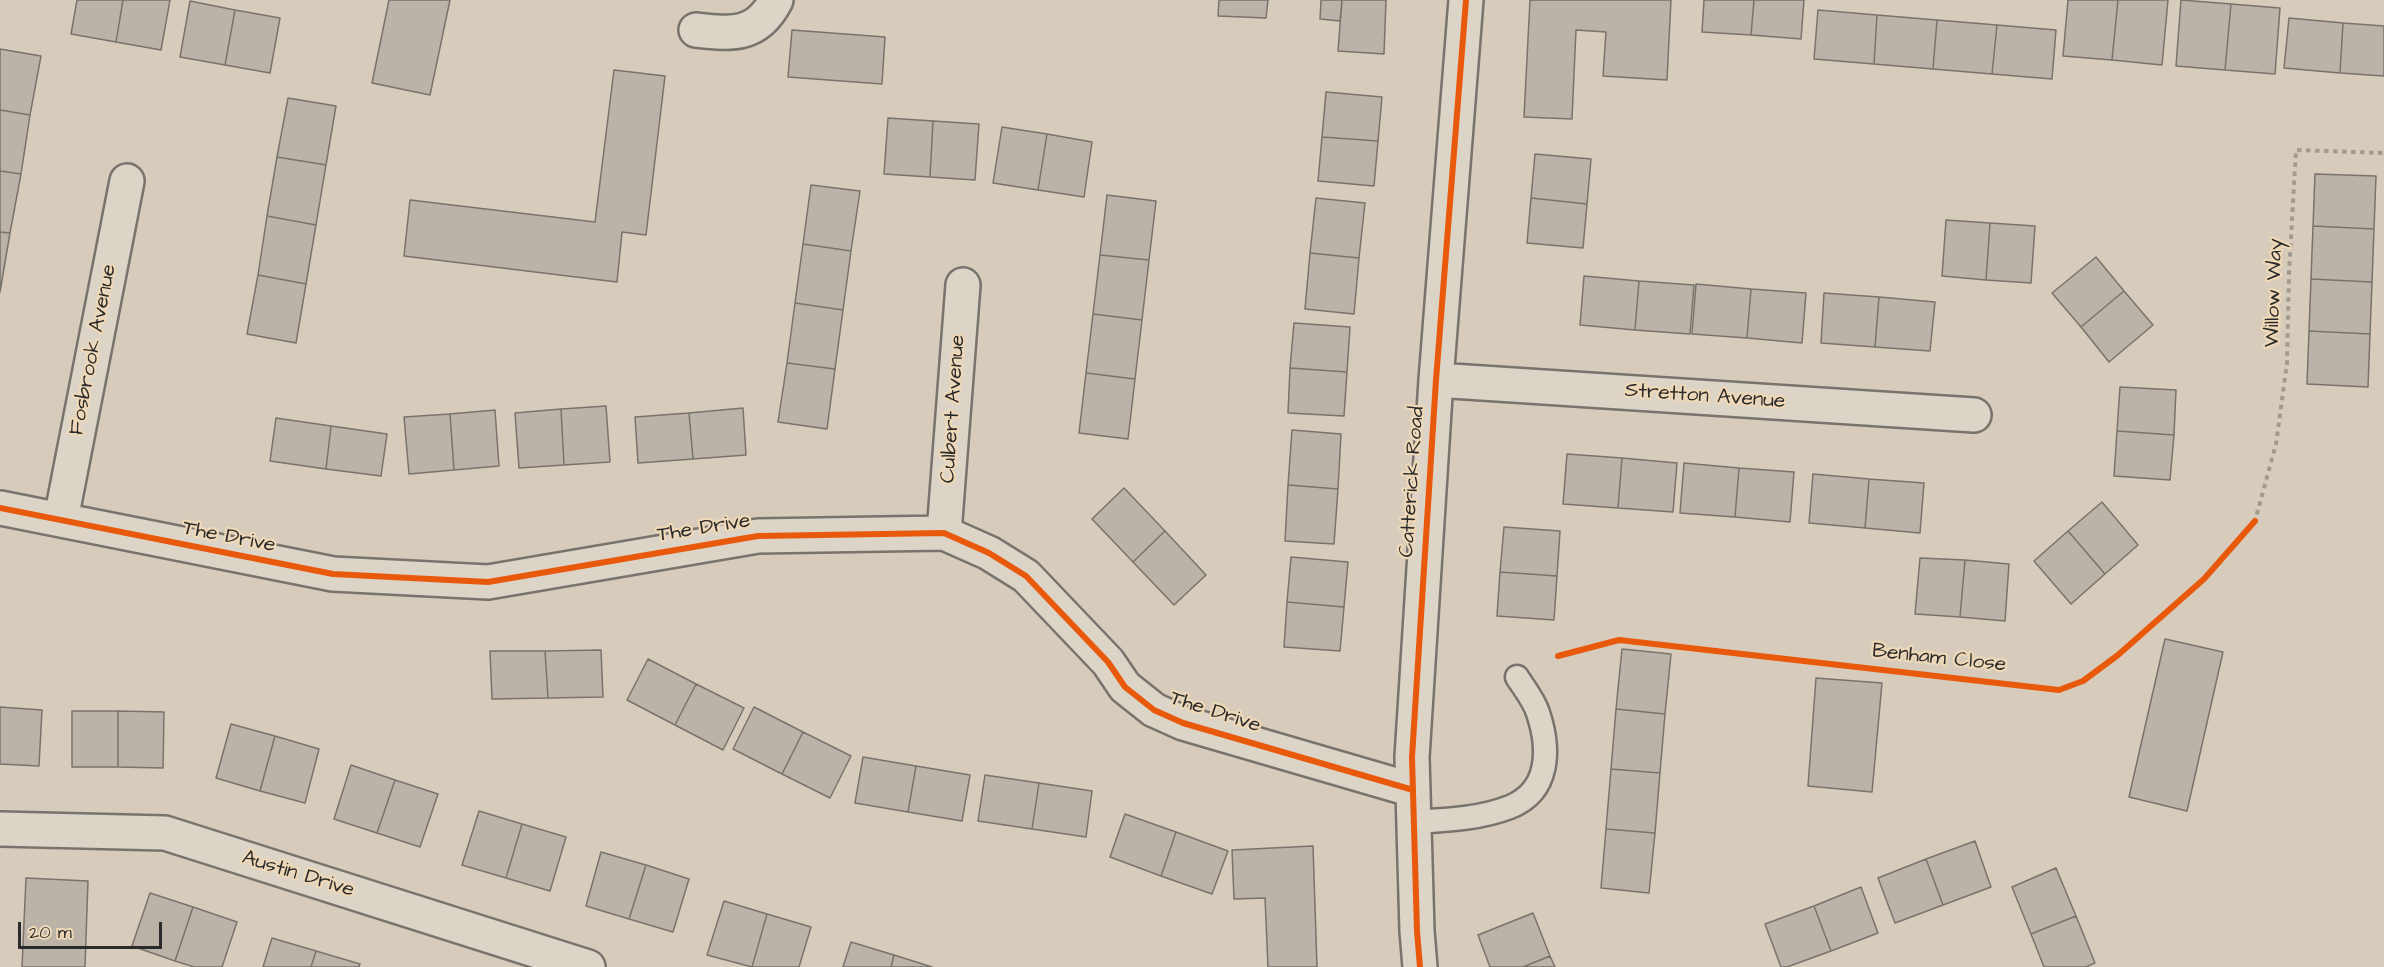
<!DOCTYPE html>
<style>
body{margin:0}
#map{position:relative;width:2384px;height:967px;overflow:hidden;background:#d7ccbb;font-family:"Architects Daughter",sans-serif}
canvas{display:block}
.scale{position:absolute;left:18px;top:922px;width:144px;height:27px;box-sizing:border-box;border:3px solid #2b2b2b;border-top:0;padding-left:8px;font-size:18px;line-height:21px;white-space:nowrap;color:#2b2b2b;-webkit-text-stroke:4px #efd8b7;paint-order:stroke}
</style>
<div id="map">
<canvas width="2384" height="967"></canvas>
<div class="scale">20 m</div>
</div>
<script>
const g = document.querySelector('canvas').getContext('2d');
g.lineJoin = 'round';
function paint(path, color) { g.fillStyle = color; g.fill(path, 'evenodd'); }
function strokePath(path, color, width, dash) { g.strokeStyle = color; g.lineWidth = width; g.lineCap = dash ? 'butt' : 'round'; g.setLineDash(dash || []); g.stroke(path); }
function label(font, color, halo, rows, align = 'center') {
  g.font = font + ' "Architects Daughter",sans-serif'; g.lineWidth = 4.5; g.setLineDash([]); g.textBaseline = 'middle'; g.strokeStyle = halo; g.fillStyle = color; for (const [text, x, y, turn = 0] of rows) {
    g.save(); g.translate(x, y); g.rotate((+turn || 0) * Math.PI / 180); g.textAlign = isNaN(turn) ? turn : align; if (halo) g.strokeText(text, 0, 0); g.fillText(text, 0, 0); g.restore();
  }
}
const building = new Path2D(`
 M77,0H123L116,42L71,34Z
 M123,0H170L161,50L116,42Z
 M389,0H450L430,95L372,83Z
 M1219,0H1268L1266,18L1218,16Z
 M1321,0H1342L1340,21L1320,19Z
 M1342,0H1386L1384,54L1338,51Z
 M1530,0H1671L1667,80L1603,76L1606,32L1576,30L1572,119L1524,117Z
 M1704,0H1754L1751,35L1702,32Z
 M1754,0H1804L1801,39L1751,35Z
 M2068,0H2118L2112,60L2063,56Z
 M2118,0H2168L2162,65L2112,60Z
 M2181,0L2231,4L2225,70L2176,66Z
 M190,1L235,10L225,65L180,57Z
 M2231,4L2280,8L2275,74L2225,70Z
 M235,10L280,18L270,73L225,65Z
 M1818,10L1877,15L1874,64L1814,59Z
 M1877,15L1937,20L1933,69L1874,64Z
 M2289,18L2343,23L2340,73L2284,68Z
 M1937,20L1997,25L1992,74L1933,69Z
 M2343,23L2384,26V76L2340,73Z
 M1997,25L2056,30L2052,79L1992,74Z
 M792,30L885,37L882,84L788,77Z
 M0,49L41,56L30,115L0,110Z
 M614,70L665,76L646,235L622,232L617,282L404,256L410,200L595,222Z
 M1326,92L1382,97L1378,141L1322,137Z
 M288,98L336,106L326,165L277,157Z
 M0,110L30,115L21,174L0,171Z
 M888,118L933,121L930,177L884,174Z
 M933,121L979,124L975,180L930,177Z
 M1002,127L1047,134L1038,190L993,183Z
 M1047,134L1092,142L1084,197L1038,190Z
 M1322,137L1378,141L1374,186L1318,181Z
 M1535,154L1591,159L1587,204L1531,198Z
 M277,157L326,165L316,225L267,216Z
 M0,171L21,174L10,233L0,232Z
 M2315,174L2376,176L2374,229L2313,226Z
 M811,185L860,191L851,251L803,244Z
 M1107,195L1156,201L1149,260L1100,255Z
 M1316,198L1365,203L1359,258L1310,253Z
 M1531,198L1587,204L1583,248L1527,243Z
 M267,216L316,225L306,284L258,275Z
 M1946,220L1990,223L1986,280L1942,276Z
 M1990,223L2035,226L2031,283L1986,280Z
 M2313,226L2374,229L2372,282L2311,279Z
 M0,232L10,233L0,292Z
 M803,244L851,251L843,310L795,303Z
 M1310,253L1359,258L1354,314L1305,309Z
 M1100,255L1149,260L1142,320L1093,314Z
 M2096,257L2124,291L2081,327L2052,293Z
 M258,275L306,284L296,343L247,334Z
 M1584,276L1639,281L1635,330L1580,325Z
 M2311,279L2372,282L2370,334L2309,331Z
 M1639,281L1694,285L1690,334L1635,330Z
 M1696,284L1751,289L1747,338L1692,334Z
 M1751,289L1806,293L1802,343L1747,338Z
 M2124,291L2153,325L2109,362L2081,327Z
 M1824,293L1879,297L1875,347L1821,343Z
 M1879,297L1935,302L1930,351L1875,347Z
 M795,303L843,310L835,369L787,363Z
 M1093,314L1142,320L1135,379L1086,373Z
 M1294,323L1350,327L1347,372L1290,368Z
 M2309,331L2370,334L2368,387L2307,384Z
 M787,363L835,369L827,429L778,422Z
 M1290,368L1347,372L1344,416L1288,413Z
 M1086,373L1135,379L1128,439L1079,433Z
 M2120,387L2176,390L2174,435L2117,431Z
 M606,406L610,462L564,465L561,409Z
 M743,408L746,455L693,459L689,413Z
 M561,409L564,465L519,468L515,413Z
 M495,410L499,466L454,470L450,414Z
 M689,413L693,459L638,463L635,417Z
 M450,414L454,470L409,474L404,417Z
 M276,418L331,426L326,469L270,461Z
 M331,426L387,434L381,476L326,469Z
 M1292,430L1341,434L1338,489L1288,485Z
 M2117,431L2174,435L2170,480L2114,476Z
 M1567,454L1622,458L1618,508L1563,504Z
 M1622,458L1677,463L1673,512L1618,508Z
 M1684,463L1739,468L1735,517L1680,513Z
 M1739,468L1794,472L1790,522L1735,517Z
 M1813,474L1869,479L1865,528L1809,523Z
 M1869,479L1924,483L1920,533L1865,528Z
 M1288,485L1338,489L1334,544L1285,541Z
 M1124,488L1165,531L1133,562L1092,519Z
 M2102,502L2138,545L2105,574L2068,531Z
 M1504,527L1560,531L1557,576L1500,572Z
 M1165,531L1206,575L1174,605L1133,562Z
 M2068,531L2105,574L2071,604L2034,561Z
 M1291,557L1348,562L1344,607L1287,602Z
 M1920,558L1965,560L1960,617L1915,614Z
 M1965,560L2009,564L2005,621L1960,617Z
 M1500,572L1557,576L1554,620L1497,616Z
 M1287,602L1344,607L1340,651L1284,647Z
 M2165,639L2223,652L2187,811L2129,797Z
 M1622,649L1671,654L1665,714L1616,709Z
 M601,650L603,697L548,698L545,651Z
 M490,651H545L548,698L492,699Z
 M648,659L696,684L675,725L627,700Z
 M1816,678L1882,683L1872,792L1808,786Z
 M696,684L744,708L723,750L675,725Z
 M0,707L42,710L39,766L0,764Z
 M754,707L803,732L782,774L733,749Z
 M1616,709L1665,714L1660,773L1611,769Z
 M72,711H118V767H72Z
 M118,711L164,712L163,768L118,767Z
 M231,724L275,736L260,791L216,778Z
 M803,732L851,756L830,798L782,774Z
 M275,736L319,749L305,803L260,791Z
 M863,757L916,766L908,812L855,803Z
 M351,765L395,780L377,833L334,819Z
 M916,766L970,775L962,821L908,812Z
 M1611,769L1660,773L1655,833L1606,829Z
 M985,775L1039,783L1032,829L978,821Z
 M395,780L438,794L420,847L377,833Z
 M1039,783L1092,791L1086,837L1032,829Z
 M479,811L522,824L506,878L462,865Z
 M1125,814L1176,832L1161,876L1110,857Z
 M522,824L566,837L550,891L506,878Z
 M1606,829L1655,833L1649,893L1601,888Z
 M1176,832L1228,851L1212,894L1161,876Z
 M1975,841L1991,887L1943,905L1926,859Z
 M1313,846L1317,967H1268L1265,898L1234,899L1232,850Z
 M601,852L646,865L629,919L586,906Z
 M1926,859L1943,905L1895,923L1878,878Z
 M646,865L689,879L673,932L629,919Z
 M2056,868L2076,916L2031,934L2012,887Z
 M26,878L88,881L85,967H22Z
 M1861,887L1878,933L1831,951L1814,906Z
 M150,893L193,907L175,961L132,946Z
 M724,901L767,914L752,967L707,955Z
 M1814,906L1831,951L1787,967H1781L1765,924Z
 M193,907L237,922L222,967H194L175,961Z
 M1533,913L1550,956L1523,967H1490L1478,935Z
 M767,914L811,927L799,967H752Z
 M2076,916L2095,963L2086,967H2044L2031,934Z
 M272,938L316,951L311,967H263Z
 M851,942L894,955L891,967H843Z
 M316,951L360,964L359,967H311Z
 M894,955L932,967H891Z
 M1550,956L1555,967H1523Z`);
const path = new Path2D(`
 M1558,656L1619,640L2059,690L2083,681L2118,655L2204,579L2255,521L2276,444L2287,363L2289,273L2296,150L2384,153`);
const lane = new Path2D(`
 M1414,822C1446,820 1479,819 1510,807C1550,791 1550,749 1538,713C1534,700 1524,688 1517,677`);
const street = new Path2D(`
 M696,30C732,34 757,37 776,0
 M1436,380L1974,415
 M0,508L333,574L488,582L758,536L944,533L989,553L1026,576L1108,662L1125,687L1154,710L1183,723L1413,790
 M61,519L127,181
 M944,533L963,285
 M0,829L165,833L588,967
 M1420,967L1417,931L1412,757L1436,380L1466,0`);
const cycleway = new Path2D(`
 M0,508L333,574L488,582L758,536L944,533L989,553L1026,576L1108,662L1125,687L1154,710L1183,723L1413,790
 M1558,656L1619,640L2059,690L2083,681L2118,655L2204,579L2255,521
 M1420,967L1417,931L1412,757L1436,380L1466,0`);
const streetNames = [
 ["Willow Way",2275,293,-88],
 ["Fosbrook Avenue",94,350,-79],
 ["Stretton Avenue",1705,397,4],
 ["Culbert Avenue",954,409,-86],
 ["Catterick Road",1413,482,-86],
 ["The Drive",704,529,-9],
 ["The Drive",229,538,11],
 ["Benham Close",1939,659,6],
 ["The Drive",1215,713,18],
 ["Austin Drive",298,875,17]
];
paint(building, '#bbb3a7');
strokePath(building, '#78736c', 1.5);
strokePath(lane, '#78736c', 27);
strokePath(street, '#78736c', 38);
strokePath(path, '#a09a91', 4, [4.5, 4.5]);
strokePath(lane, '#dcd4c7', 22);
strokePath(street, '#dcd4c7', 33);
strokePath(cycleway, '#e8590c', 6);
label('21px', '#2b2b2b', '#efd8b7', streetNames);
</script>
